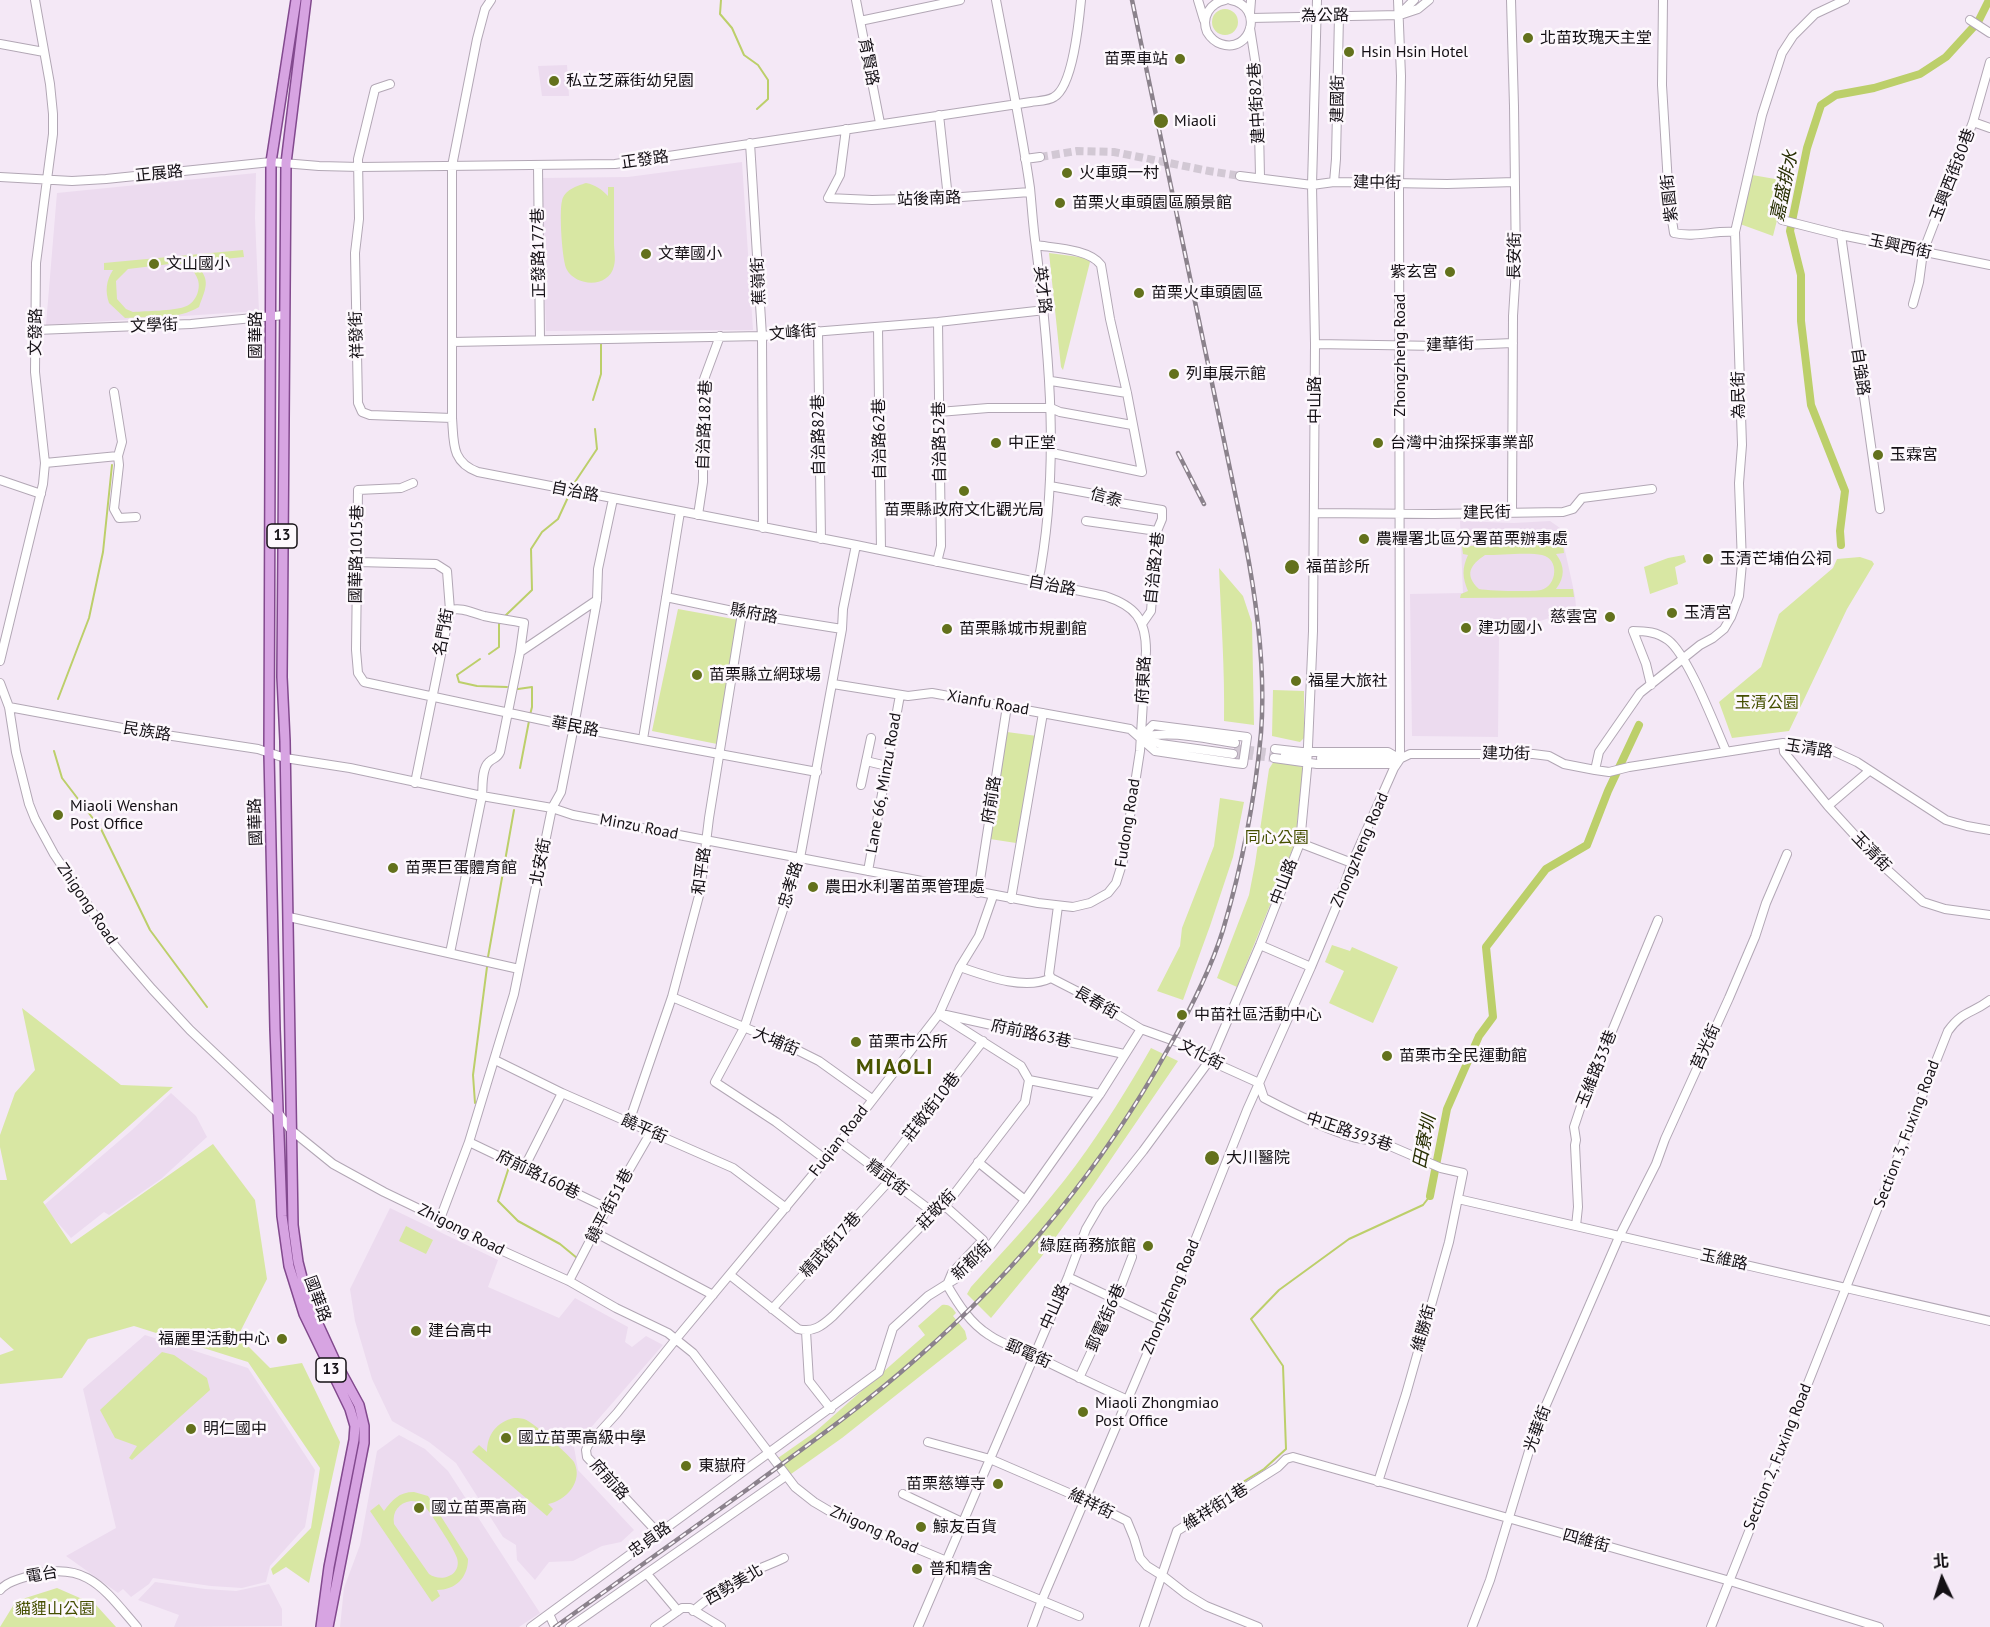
<!DOCTYPE html>
<meta charset="utf-8">
<style>
body{margin:0}
#map{position:relative;width:1990px;height:1627px;overflow:hidden;background:#f4e8f6;font-family:"PT Sans","Noto Sans TC",sans-serif}
canvas{display:block}
.north{position:absolute;left:1912px;top:1549px;width:60px;height:60px;-webkit-text-stroke:4px #fdf8fd;paint-order:stroke;rotate:356deg;font-size:16px;font-weight:700;line-height:24px;text-align:center;color:#141015}
.north::after{content:'';display:block;margin:auto;width:21px;height:27px;background:#141015;clip-path:polygon(50% 0,100% 100%,50% 72%,0 100%)}
</style>
<div id="map">
<canvas width="1990" height="1627"></canvas>
<div class="north">北</div>
</div>
<script>
const g = document.querySelector('canvas').getContext('2d');
g.lineJoin = 'round';
function paint(path, color) { g.fillStyle = color; g.fill(path, 'evenodd'); }
function strokePath(path, color, width, dash) { g.strokeStyle = color; g.lineWidth = width; g.lineCap = dash ? 'butt' : 'round'; g.setLineDash(dash || []); g.stroke(path); }
function label(font, color, halo, rows, align = 'center') {
  g.font = font + ' "PT Sans","Noto Sans TC",sans-serif'; g.lineWidth = 5; g.setLineDash([]); g.textBaseline = 'middle'; g.strokeStyle = halo; g.fillStyle = color; for (const [text, x, y, turn = 0] of rows) {
    g.save(); g.translate(x, y); g.rotate((+turn || 0) * Math.PI / 180); g.textAlign = isNaN(turn) ? turn : align; if (halo) g.strokeText(text, 0, 0); g.fillText(text, 0, 0); g.restore();
  }
}
const built = new Path2D(`
 M567,65L569,96H542L538,66Z
 M742,162L753,330L546,331L541,178L628,177Z
 M256,173L255,218L259,311L46,325L57,193Z
 M1460,521L1514,523L1550,521L1560,528L1575,596L1576,607L1573,610L1499,635L1498,737L1412,736L1410,594L1463,593Z
 M171,1093L196,1116L207,1137L161,1179L109,1215L104,1212L71,1238L43,1206L132,1130Z
 M390,1208L498,1260L488,1287L559,1318L575,1298L628,1327L625,1342L632,1347L646,1336L663,1345L574,1447L578,1470L634,1530L621,1542L602,1546L573,1561L549,1562L535,1580L517,1560L516,1545L503,1537L456,1463L429,1442L392,1421L372,1379L355,1321L350,1289Z
 M145,1335L248,1368L315,1470L305,1527L270,1566L266,1582L242,1588L211,1586L153,1578L149,1584L131,1597L123,1589L118,1593L66,1556L116,1528L83,1389Z
 M399,1435L425,1449L448,1471L540,1613L519,1627H340L344,1588L360,1545L377,1451Z
 M155,1582L205,1589L236,1591L269,1584L282,1609V1626L174,1627L179,1615L138,1600Z`);
const green = new Path2D(`
 M1212 22a13 13 0 1 1 26 0a13 13 0 1 1-26 0Z
 M1752,175L1787,181L1773,236L1740,224Z
 M586,183C596,185 601,189 608,196V187H614C614,206 614,224 614,243C614,250 616,259 614,266C609,288 577,287 567,270C562,262 559,211 562,201C564,190 577,186 586,183Z
 M243,250L244,257L194,262C211,280 207,285 199,307C178,320 150,316 125,318L109,303C105,291 106,281 113,270H104V263ZM178,263C189,266 194,269 198,280C201,290 195,304 184,307C173,311 146,311 133,312L126,309L117,299L116,281L128,269Z
 M1049,253L1087,258L1090,262L1063,370L1061,367Z
 M1563,544L1564,553L1556,554C1565,566 1565,577 1556,589H1573L1574,597L1460,598L1461,594L1468,591C1462,577 1462,568 1468,555L1463,554L1462,546ZM1485,555C1499,555 1530,552 1542,555C1560,559 1557,586 1541,590C1532,592 1489,591 1479,589C1464,575 1470,565 1485,555Z
 M1684,555L1686,562L1675,567L1678,584L1650,594L1644,567L1668,558Z
 M1860,557L1872,561L1874,564L1847,609L1789,731L1732,738L1719,702L1761,667L1779,614L1833,568L1837,559Z
 M1219,568L1243,596L1252,623L1254,725L1224,721C1225,670 1221,619 1219,568Z
 M678,609L739,620L717,744L652,731Z
 M1273,690L1304,691V738L1300,742L1272,736Z
 M1007,732L1037,736L1016,843L990,839Z
 M1274,761L1303,767L1295,843L1237,987L1217,978L1249,895L1255,864L1269,769Z
 M1220,798L1244,802L1233,857L1210,926L1183,1000L1157,991L1180,946L1182,928L1214,846Z
 M1332,945L1350,951L1352,947L1398,967L1373,1023L1329,1003L1344,971L1325,962Z
 M22,1008L121,1085L173,1087L43,1202L71,1244L213,1144L255,1200L267,1279L238,1336L270,1368L302,1363L340,1442L309,1583L286,1567L273,1575L271,1569L311,1528L320,1468L248,1362L134,1326L88,1339L62,1378L0,1384V1355L14,1350L0,1337V1180H7L0,1147V1135L15,1093L35,1070Z
 M1151,1048L1178,1061L1092,1187L1042,1256L991,1318L967,1294L971,1287C1007,1247 1044,1208 1076,1165C1104,1127 1128,1088 1151,1048Z
 M406,1226L433,1240L426,1254L399,1241Z
 M942,1305C949,1304 952,1307 956,1313L953,1316L965,1331L967,1339L842,1438L791,1474L778,1458L815,1432L925,1335L918,1326Z
 M162,1352L174,1355L207,1378L210,1390L132,1460L129,1458L137,1446L115,1438L100,1410Z
 M514,1418C519,1418 524,1418 528,1421C535,1424 570,1456 574,1462C584,1482 565,1501 548,1504L553,1509L547,1516L472,1452L479,1445L487,1452C487,1434 497,1422 514,1418Z
 M414,1492L428,1496L468,1559C468,1578 455,1590 437,1590L440,1596L432,1602L370,1511L379,1504L384,1511C392,1500 399,1492 414,1492ZM411,1501C416,1501 421,1502 424,1505C430,1512 455,1550 457,1558C462,1575 442,1583 429,1574L394,1524C392,1511 399,1503 411,1501Z
 M57,1588L96,1605L116,1627H0L16,1601Z`);
const stream = new Path2D(`
 M721,0L720,14L732,28L744,55L758,65L768,80V99L757,109
 M593,400L601,374V343
 M505,616L532,590L531,549L542,532L558,519L575,482L597,449L595,429
 M489,654L499,647V624L502,621
 M480,659L457,675L459,682L477,686L507,687
 M518,689L532,687V707L530,715
 M58,699L89,618L103,552L112,465
 M54,751L62,778L101,829L150,930L207,1007
 M520,768L529,721
 M488,957L514,810
 M475,1103L473,1075L487,967
 M509,1167L498,1201L518,1221L560,1244L577,1258
 M1225,1493L1264,1469L1286,1449L1283,1366L1251,1319L1279,1290L1349,1239L1423,1205L1430,1196`);
const canal = new Path2D(`
 M1841,545L1840,531L1845,491L1811,405L1801,321V275L1790,231L1807,148L1821,105L1836,95L1874,88L1920,74L1946,57L1978,22L1989,0
 M1430,1196L1447,1109L1479,1036L1493,1017L1486,947L1546,869L1587,845L1608,791L1639,725`);
const minorTunnel = new Path2D(`
 M1040,157L1077,151L1114,152L1209,171L1240,176
 M1234,748L1275,753
 M1233,754L1274,758`);
const minor = new Path2D(`
 M856,0L880,123
 M996,0C1008,63 1021,125 1030,188C1032,208 1033,228 1036,247C1050,358 1060,471 1038,583
 M1198,0L1204,20
 M1225,0C1210,3 1201,17 1207,32C1210,37 1215,42 1221,44C1251,54 1265,7 1231,0
 M1511,0L1514,106L1516,269L1513,316L1512,513
 M1663,0L1662,85L1669,201L1674,233C1695,238 1715,230 1735,232
 M1250,13L1251,0
 M1401,13L1414,0
 M1251,18L1400,15L1418,9L1429,0
 M1970,20L1990,33
 M860,21L960,0
 M1250,28L1258,79L1260,177
 M0,44L44,52
 M390,84L375,89L358,159L359,219L355,253L358,403L362,412L370,415L452,418
 M939,115L948,198
 M1973,122L1990,128
 M846,129L840,175L828,198L872,200L948,198L1030,192
 M750,143L762,336L763,528
 M1025,159L1040,157
 M538,166L540,340
 M1240,176L1312,185L1334,182L1447,184L1515,182
 M0,177L72,181L106,179L271,162L319,166L360,167L615,164L1031,102C1037,101 1048,101 1054,97C1073,86 1079,21 1081,0
 M1334,182L1336,159L1339,15
 M1782,220L1841,235L1990,265
 M1841,235L1880,509
 M1036,245C1054,248 1090,249 1101,265L1110,319L1127,393L1142,472L1052,453
 M1913,304L1919,282L1923,252L1973,122L1990,62
 M878,327L881,550
 M36,330L191,324L284,315
 M818,331L821,539
 M452,342L762,336L938,322L1045,310
 M1315,344L1439,346L1513,343
 M1051,381L1127,393
 M114,392L122,442L118,456L119,465L114,509L119,518L136,517
 M939,412L988,408H1051L1060,412L1132,425
 M45,463L118,456
 M0,480L41,494
 M413,483L401,488L358,490L356,650L358,673L364,682L589,730L817,772
 M1050,486L1094,494L1102,500L1162,510V519L1157,531L1151,611L1142,624
 M1314,513L1434,514L1563,512L1573,509L1582,498L1652,489
 M698,515L703,482V382L720,336
 M1086,521L1157,531
 M358,562L436,564L447,571L450,610L415,783
 M937,562L941,546L938,322
 M666,597L742,613L842,629
 M450,610C463,607 472,613 484,616C498,619 510,620 524,623L520,652
 M0,661L43,484L45,463L35,372L36,263L53,134V114L50,84L35,0
 M0,683L9,707L16,752L29,804L35,819L54,854L115,946L152,989L190,1030L279,1114L291,1130L333,1164L384,1192L440,1219L450,1227L569,1281L616,1308L668,1333L693,1353L795,1487L814,1502L836,1515L1079,1616
 M833,684L908,696L932,693L1130,729L1155,751L1235,763L1243,764L1247,737L1153,725L1141,737
 M1651,685L1646,664L1633,631C1646,631 1657,632 1668,640C1688,655 1715,726 1726,751
 M9,707L133,730L258,749L285,758L350,768L482,796L552,808L573,815L1038,903L1073,907L1090,903L1108,893L1116,883L1123,861L1140,751L1146,651C1146,619 1135,606 1105,596L856,545L478,472C451,462 454,443 452,418V166L477,39L485,9L491,0
 M1142,737C1172,730 1205,739 1235,743
 M643,739L680,512
 M1145,739L1161,744L1233,754
 M1783,743L1784,752L1828,806L1882,865L1923,902L1945,909L1990,915
 M1275,749L1302,752H1388L1400,759
 M1285,755L1302,757
 M1274,758L1317,764H1389L1410,754H1533L1549,756L1564,764L1595,770L1609,772L1629,767L1783,743L1831,750L1857,762L1946,820L1967,826L1990,830
 M1321,758L1397,759
 M866,761L887,766
 M1595,770L1599,752L1640,693L1700,645L1713,638L1724,629L1731,617L1739,596L1742,563L1739,483L1742,445L1735,232L1762,115L1782,53L1793,36L1815,14L1845,0
 M861,785L871,738
 M1828,806L1869,771
 M1300,843L1352,863
 M868,871L900,695
 M978,893L1007,706
 M1011,899L1043,713
 M289,917L519,969
 M1260,945L1311,967
 M450,953L482,796C483,787 481,769 489,762C494,757 497,759 500,752L520,652L597,600
 M960,967C986,976 1025,991 1051,978
 M1051,978L1090,998L1141,1029L1180,1043L1212,1057L1217,1064L1259,1083L1264,1098C1283,1108 1357,1146 1374,1139L1441,1168L1463,1173L1449,1242L1406,1394L1378,1482
 M1051,978L1049,974L1058,906
 M672,997L789,1046L819,1061L872,1099
 M946,1015L1124,1054
 M495,1060L562,1093L733,1168L786,1208
 M1029,1080L1100,1094
 M629,1122L672,997L700,892L709,818L742,613
 M469,1142L607,1208
 M840,1142L934,1213
 M825,1159L776,1122L715,1082L744,1028L800,858L842,629L843,609L856,545
 M978,1162L1025,1200
 M524,1168L562,1093
 M881,1172L983,1041
 M1458,1199L1990,1321
 M945,1206L983,1240L952,1273L947,1285C958,1304 970,1323 989,1335C1003,1345 1020,1349 1035,1356C1066,1371 1096,1386 1128,1400
 M440,1219L469,1142L514,994L552,808L561,792L574,726L597,600L598,569L613,499
 M1576,1226L1578,1207L1575,1145L1576,1140L1574,1127L1581,1106L1658,920
 M596,1233L713,1295
 M730,1275L798,1329C813,1333 822,1326 833,1316L934,1213L945,1206L1025,1102L1029,1080L1021,1066L939,1014
 M1068,1277L1161,1321
 M569,1281L607,1208L651,1132
 M772,1309L890,1180
 M806,1331L809,1381L831,1409
 M1079,1378L1116,1299L1132,1257
 M928,1442L990,1459L1085,1500L1127,1521L1134,1538L1140,1558L1147,1566L1163,1576L1186,1594L1206,1606L1258,1627
 M903,1494L962,1522
 M659,1534L587,1457L586,1450L588,1445L617,1413L676,1339L840,1142L939,1014L960,967L979,936L993,896
 M647,1574L678,1611
 M0,1590C7,1582 19,1579 29,1576C86,1559 104,1589 137,1627
 M693,1611C711,1596 731,1580 753,1571C763,1567 774,1563 784,1558
 M549,1614L555,1627
 M531,1627L879,1372L893,1328L928,1296L960,1276L990,1246L1025,1200L1100,1094L1141,1029
 M570,1627L786,1476
 M655,1627L682,1608H690L721,1627
 M918,1627L1068,1277L1086,1229L1100,1205L1143,1151L1212,1057L1260,945L1300,843L1307,769L1313,631L1315,344L1312,185L1317,0
 M1032,1627L1042,1600L1186,1263L1247,1110L1311,967L1337,905L1352,863L1394,768L1400,759L1399,183L1401,76L1398,0
 M1144,1627L1177,1531L1278,1467L1286,1459L1293,1457L1730,1581L1879,1627
 M1472,1627L1490,1580L1536,1428L1619,1237L1656,1164L1665,1139L1729,998L1755,937L1766,903L1787,854
 M1711,1627L1948,1031C1963,1010 1972,1014 1990,1000`);
const major = new Path2D(`
 M296,0L271,162L269,754L275,1029L282,1216L289,1266L304,1314L350,1409L355,1426L354,1440L329,1567L321,1627
 M306,0L286,163L282,677L285,741L293,1225L298,1262L306,1293L312,1311L335,1361L359,1405L364,1426V1443L328,1627`);
const rail = new Path2D(`
 M1178,453L1204,504
 M555,1627C621,1580 686,1533 752,1486C808,1445 864,1405 916,1359C1017,1271 1103,1166 1168,1049C1189,1012 1210,972 1223,930C1242,866 1255,799 1261,733C1266,669 1257,603 1245,541L1132,0`);
const markers = [
 [1528,38,6,"#63711c"],
 [1349,52,6,"#63711c"],
 [1180,59,6,"#63711c"],
 [554,81,6,"#63711c"],
 [1161,121,8,"#63711c"],
 [1067,173,6,"#63711c"],
 [1060,203,6,"#63711c"],
 [646,254,6,"#63711c"],
 [154,264,6,"#63711c"],
 [1450,272,6,"#63711c"],
 [1139,293,6,"#63711c"],
 [1174,374,6,"#63711c"],
 [996,443,6,"#63711c"],
 [1378,443,6,"#63711c"],
 [1878,455,6,"#63711c"],
 [964,491,6,"#63711c"],
 [1364,539,6,"#63711c"],
 [1708,559,6,"#63711c"],
 [1292,567,8,"#63711c"],
 [1672,613,6,"#63711c"],
 [1610,617,6,"#63711c"],
 [1466,628,6,"#63711c"],
 [947,629,6,"#63711c"],
 [697,675,6,"#63711c"],
 [1296,681,6,"#63711c"],
 [58,815,6,"#63711c"],
 [393,868,6,"#63711c"],
 [813,887,6,"#63711c"],
 [1182,1015,6,"#63711c"],
 [856,1042,6,"#63711c"],
 [1387,1056,6,"#63711c"],
 [1212,1158,8,"#63711c"],
 [1148,1246,6,"#63711c"],
 [416,1331,6,"#63711c"],
 [282,1339,6,"#63711c"],
 [1083,1412,6,"#63711c"],
 [191,1429,6,"#63711c"],
 [506,1438,6,"#63711c"],
 [686,1466,6,"#63711c"],
 [998,1484,6,"#63711c"],
 [419,1508,6,"#63711c"],
 [921,1527,6,"#63711c"],
 [917,1569,6,"#63711c"]
];
const shields = [
 [282,536,30],
 [331,1370,30]
];
const shieldNames = [
 ["13",282,536],
 ["13",331,1370]
];
const streetNames = [
 ["為公路",1325,16,-1],
 ["育賢路",868,62,79],
 ["建國街",1338,99,-89],
 ["建中街82巷",1257,103,-93],
 ["正發路",645,160,-8],
 ["正展路",159,174,-6],
 ["玉興西街80巷",1953,175,-69],
 ["建中街",1377,183,1],
 ["紫園街",1670,198,-96],
 ["站後南路",929,199,-2],
 ["玉興西街",1900,247,12],
 ["正發路177巷",539,253,-91],
 ["長安街",1515,256,-89],
 ["蕉嶺街",759,281,-93],
 ["英才路",1042,290,83],
 ["文學街",154,326,-2],
 ["文發路",36,332,-89],
 ["文峰街",793,333,-5],
 ["國華路",256,335,-90],
 ["祥發街",357,335,-92],
 ["建華街",1450,345,-2],
 ["Zhongzheng Road",1400,355,-90],
 ["自強路",1860,372,82],
 ["為民街",1739,395,-91],
 ["中山路",1315,400,-90],
 ["自治路182巷",705,425,-88],
 ["自治路82巷",819,435,-91],
 ["自治路62巷",880,439,-91],
 ["自治路52巷",940,442,-91],
 ["自治路",575,492,11],
 ["信泰",1106,498,16],
 ["建民街",1487,513,-1],
 ["國華路1015巷",357,554,-89],
 ["自治路2巷",1155,568,-84],
 ["自治路",1052,586,11],
 ["縣府路",754,614,10],
 ["名門街",444,632,-80],
 ["府東路",1144,680,-87],
 ["Xianfu Road",988,703,10],
 ["華民路",575,727,11],
 ["民族路",147,732,9],
 ["玉清路",1809,749,9],
 ["建功街",1506,754,1],
 ["Lane 66, Minzu Road",884,783,-80],
 ["府前路",992,800,-81],
 ["國華路",256,822,-92],
 ["Fudong Road",1128,823,-81],
 ["Minzu Road",639,827,11],
 ["Zhongzheng Road",1360,850,-67],
 ["玉清街",1871,852,46],
 ["北安街",541,862,-79],
 ["和平路",702,871,-82],
 ["中山路",1284,882,-69],
 ["忠孝路",791,885,-73],
 ["Zhigong Road",87,904,56],
 ["長春街",1096,1003,30],
 ["府前路63巷",1031,1034,12],
 ["大埔街",776,1042,23],
 ["莒光街",1706,1047,-66],
 ["文化街",1201,1055,27],
 ["玉維路33巷",1597,1069,-68],
 ["莊敬街10巷",932,1107,-52],
 ["饒平街",644,1129,24],
 ["中正路393巷",1349,1132,19],
 ["Section 3, Fuxing Road",1907,1134,-69],
 ["Fuqian Road",839,1141,-52],
 ["府前路160巷",538,1175,26],
 ["精武街",887,1178,37],
 ["饒平街51巷",610,1206,-62],
 ["莊敬街",937,1210,-46],
 ["Zhigong Road",461,1230,27],
 ["精武街17巷",831,1245,-48],
 ["玉維路",1724,1260,12],
 ["新都街",972,1261,-44],
 ["Zhongzheng Road",1171,1297,-67],
 ["國華路",317,1299,70],
 ["中山路",1055,1307,-66],
 ["郵電街6巷",1106,1318,-66],
 ["維勝街",1424,1328,-74],
 ["郵電街",1028,1354,24],
 ["光華街",1538,1429,-70],
 ["Section 2, Fuxing Road",1778,1457,-68],
 ["府前路",609,1480,48],
 ["維祥街",1091,1504,26],
 ["維祥街1巷",1216,1507,-32],
 ["Zhigong Road",874,1530,24],
 ["忠貞路",650,1540,-36],
 ["四維街",1586,1541,15],
 ["電台",42,1575,-10],
 ["西勢美北",734,1585,-30]
];
const poiNames = [
 ["北苗玫瑰天主堂",1540,38],
 ["Hsin Hsin Hotel",1361,52],
 ["苗栗車站",1168,59,"right"],
 ["私立芝蔴街幼兒園",566,81],
 ["Miaoli",1174,121],
 ["火車頭一村",1079,173],
 ["苗栗火車頭園區願景館",1072,203],
 ["文華國小",658,254],
 ["文山國小",166,264],
 ["紫玄宮",1438,272,"right"],
 ["苗栗火車頭園區",1151,293],
 ["列車展示館",1186,374],
 ["中正堂",1008,443],
 ["台灣中油探採事業部",1390,443],
 ["玉霖宮",1890,455],
 ["苗栗縣政府文化觀光局",964,510,"center"],
 ["農糧署北區分署苗栗辦事處",1376,539],
 ["玉清芒埔伯公祠",1720,559],
 ["福苗診所",1306,567],
 ["玉清宮",1684,613],
 ["慈雲宮",1598,617,"right"],
 ["建功國小",1478,628],
 ["苗栗縣城市規劃館",959,629],
 ["苗栗縣立網球場",709,675],
 ["福星大旅社",1308,681],
 ["Miaoli Wenshan",70,806],
 ["Post Office",70,824],
 ["苗栗巨蛋體育館",405,868],
 ["農田水利署苗栗管理處",825,887],
 ["中苗社區活動中心",1194,1015],
 ["苗栗市公所",868,1042],
 ["苗栗市全民運動館",1399,1056],
 ["大川醫院",1226,1158],
 ["綠庭商務旅館",1136,1246,"right"],
 ["建台高中",428,1331],
 ["福麗里活動中心",270,1339,"right"],
 ["Miaoli Zhongmiao",1095,1403],
 ["Post Office",1095,1421],
 ["明仁國中",203,1429],
 ["國立苗栗高級中學",518,1438],
 ["東嶽府",698,1466],
 ["苗栗慈導寺",986,1484,"right"],
 ["國立苗栗高商",431,1508],
 ["鯨友百貨",933,1527],
 ["普和精舍",929,1569]
];
const parkNames = [
 ["玉清公園",1767,703],
 ["同心公園",1277,838],
 ["貓貍山公園",55,1609]
];
const waterNames = [
 ["嘉盛排水",1785,186,-78],
 ["田寮圳",1425,1142,-79]
];
const districtNames = [
 ["MIAOLI",895,1068]
];
paint(built, '#ecdbef');
paint(green, '#d8e7a3');
strokePath(stream, '#bccf6a', 2);
strokePath(canal, '#bccf6a', 8);
strokePath(minorTunnel, '#d2c8d4', 8, [8, 4]);
strokePath(minor, '#b2a7b5', 10);
strokePath(major, '#82498e', 12);
strokePath(minor, '#fff', 8);
strokePath(major, '#d7a4e2', 9);
strokePath(rail, '#8b828c', 4.5);
strokePath(rail, '#fdf8fd', 2, [7]);
for (const [x, y, r, color] of markers) { const dot = new Path2D(); dot.arc(x, y, r, 0, 2 * Math.PI); g.fillStyle = color; g.fill(dot); strokePath(dot, '#fdf8fd', 2); }
for (const [x, y, w] of shields) { const box = new Path2D(); box.roundRect(x - w / 2, y - 12, w, 24, 4.5); g.fillStyle = '#fdf8fd'; g.fill(box); strokePath(box, '#141015', 1.5); }
label('bold 15px', '#141015', null, shieldNames);
label('16px', '#141015', '#fdf8fd', streetNames);
label('16px', '#141015', '#fdf8fd', poiNames, 'left');
label('16px', '#454f00', '#fdf8fd', parkNames);
label('italic 18px', '#293004', '#fdf8fd', waterNames);
g.letterSpacing = '1.5px';
label('bold 22px', '#495400', '#fdf8fd', districtNames);
g.letterSpacing = '0px';
</script>
